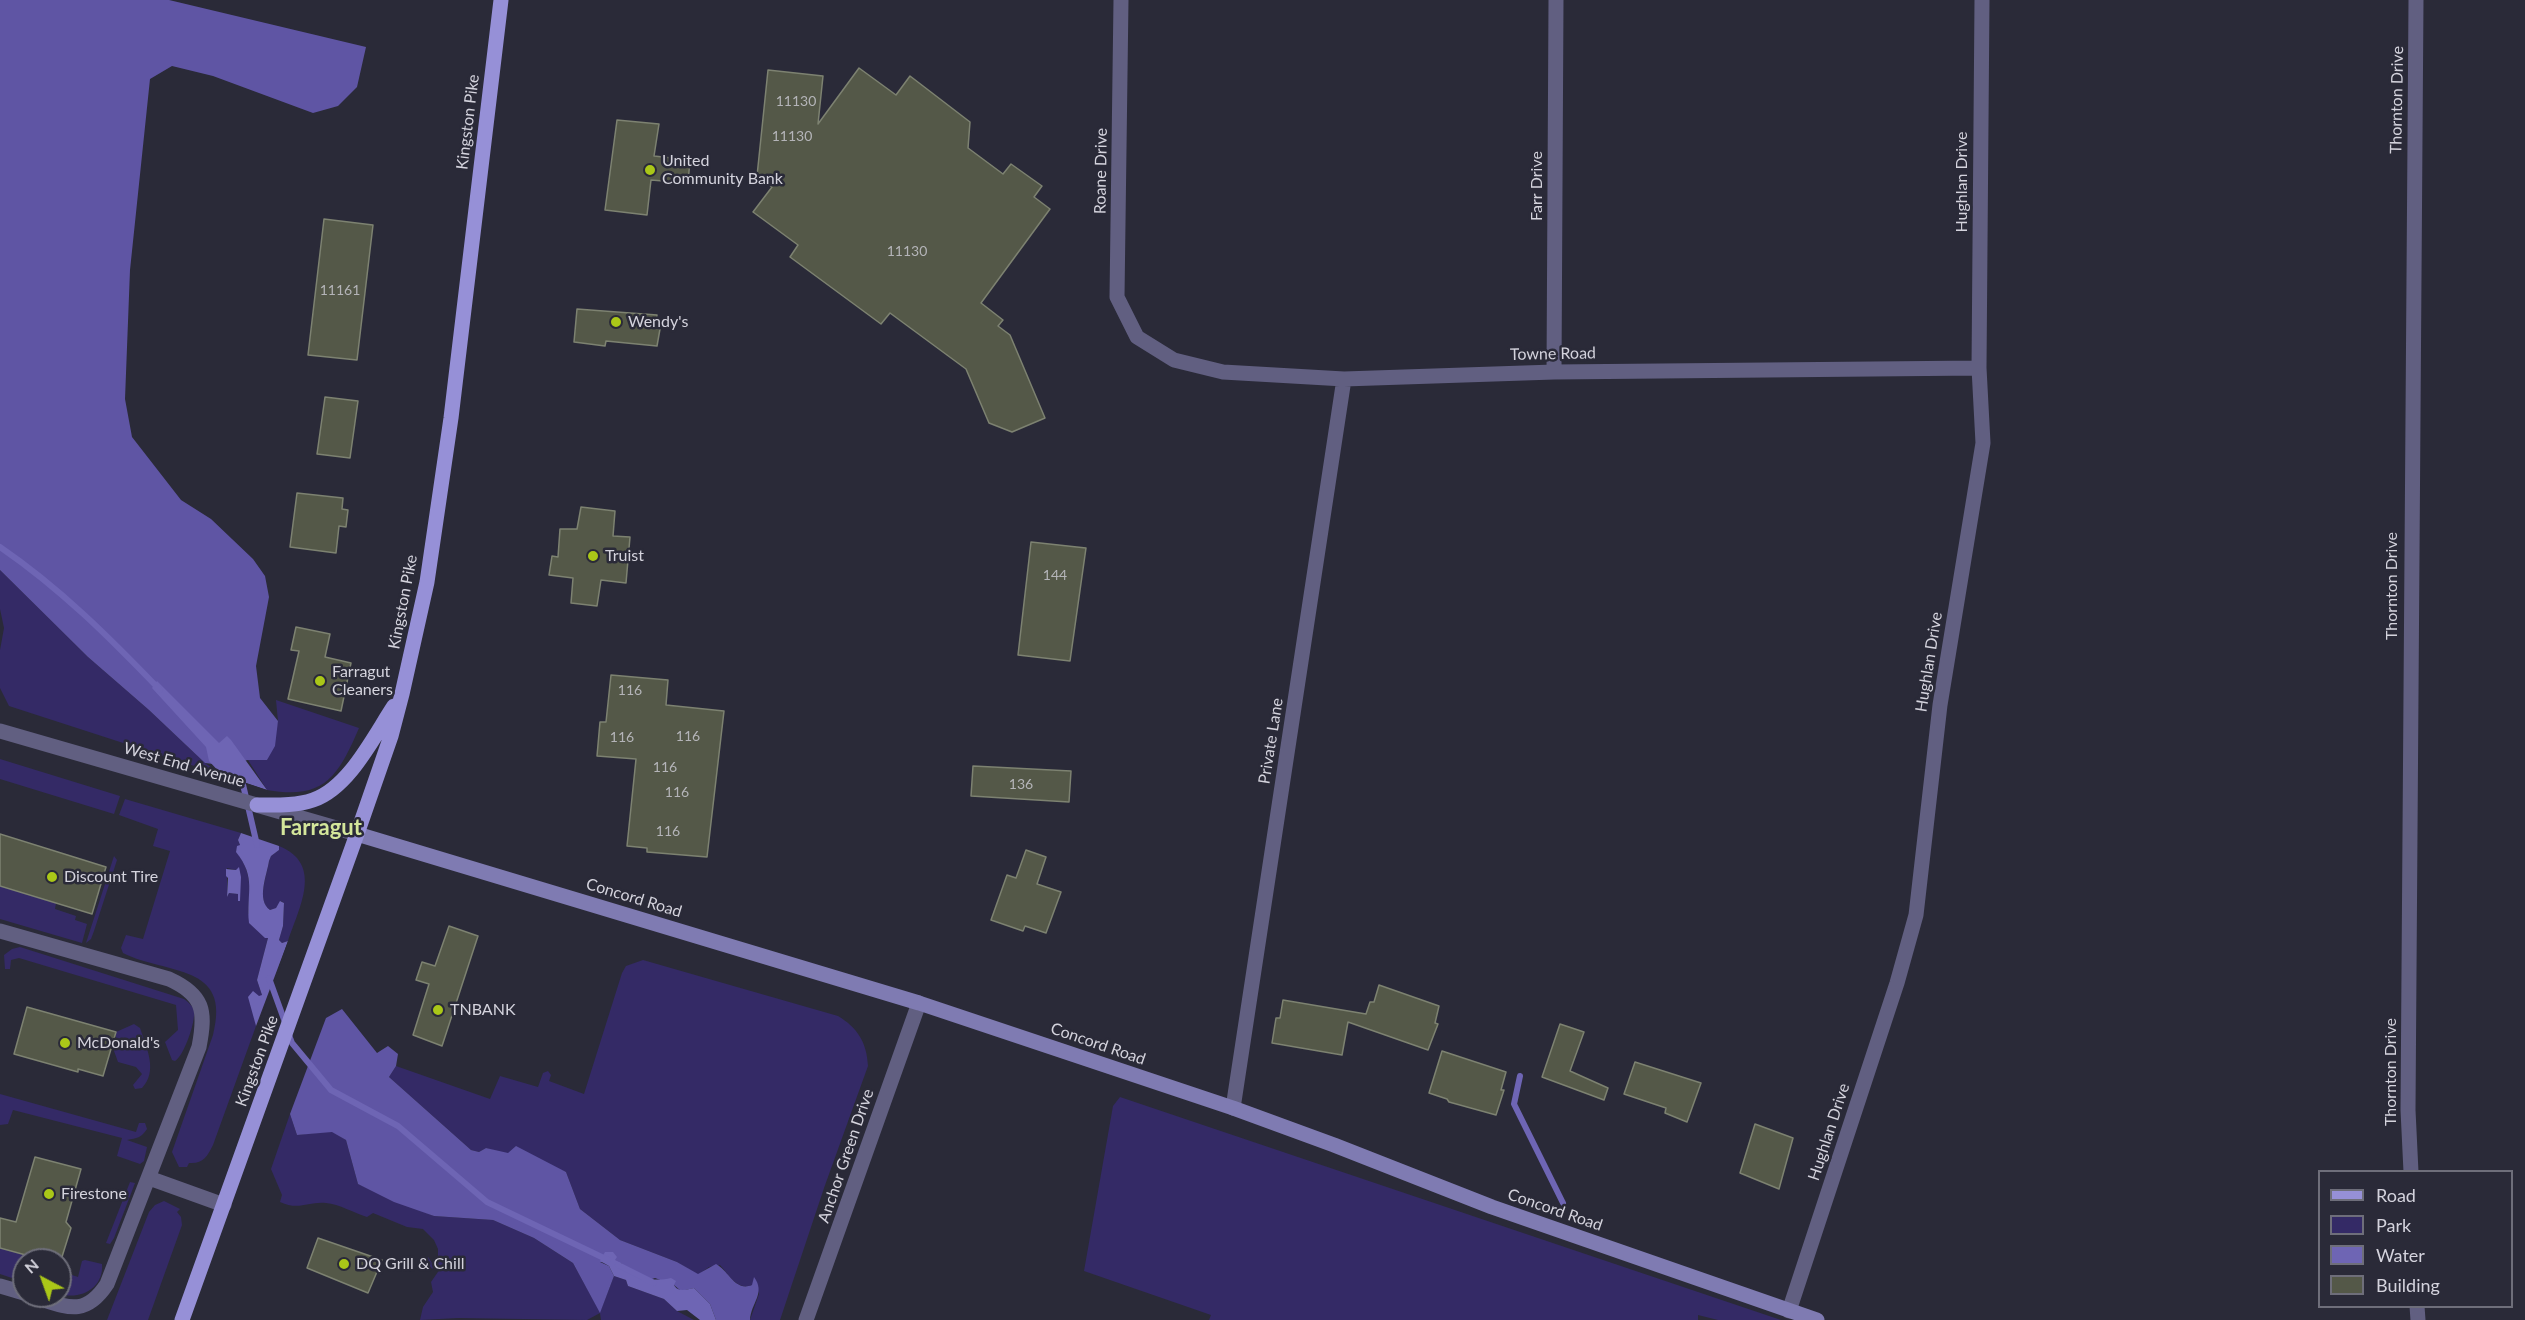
<!DOCTYPE html>
<style>
body{margin:0}
#map{position:relative;width:2525px;height:1320px;overflow:hidden;background:#2a2a38;font-family:Lato,sans-serif}
canvas{display:block}
.legend{position:absolute;left:2318px;top:1170px;width:195px;height:138px;box-sizing:border-box;background:#2a2a38;border:2px solid #6e6e7a;margin:0;padding:8px 10px;list-style:none;font-size:18px;color:#d4d3dd}
.legend li{display:flex;align-items:center;gap:12px;height:30px}
.legend b{width:30px;border:2px solid #6e6e7a}
.north{position:absolute;left:12px;top:1248px;width:60px;height:60px;box-sizing:border-box;background:#2a2a38;border:2px solid #6e6e7a;border-radius:50%;rotate:319deg;font-size:16px;font-weight:700;line-height:24px;text-align:center;color:#d4d3dd}
.north::after{content:'';display:block;margin:auto;width:21px;height:27px;background:#aac718;clip-path:polygon(50% 0,100% 100%,50% 72%,0 100%)}
</style>
<div id="map">
<canvas width="2525" height="1320"></canvas>
<ul class="legend">
<li><b style="height:8px;background:#9690d7"></b>Road</li>
<li><b style="height:16px;background:#342a66"></b>Park</li>
<li><b style="height:16px;background:#6e65b4"></b>Water</li>
<li><b style="height:16px;background:#545848"></b>Building</li>
</ul>
<div class="north">N</div>
</div>
<script>
const g = document.querySelector('canvas').getContext('2d');
g.lineJoin = 'round';
function paint(path, color) { g.fillStyle = color; g.fill(path, 'evenodd'); }
function strokePath(path, color, width, dash) { g.strokeStyle = color; g.lineWidth = width; g.lineCap = dash ? 'butt' : 'round'; g.setLineDash(dash || []); g.stroke(path); }
function label(font, color, halo, rows, align = 'center') {
  g.font = font + ' Lato,sans-serif'; g.lineWidth = 5; g.setLineDash([]); g.textBaseline = 'middle'; g.strokeStyle = halo; g.fillStyle = color; for (const [text, x, y, turn = 0] of rows) {
    g.save(); g.translate(x, y); g.rotate((+turn || 0) * Math.PI / 180); g.textAlign = isNaN(turn) ? turn : align; if (halo) g.strokeText(text, 0, 0); g.fillText(text, 0, 0); g.restore();
  }
}
const green = new Path2D(`
 M0,570L88,657L149,710L205,763L222,775L9,706L0,688V650L4,628L0,609Z
 M276,700L359,728C338,777 324,800 267,790L248,760H267L278,721Z
 M0,759L120,796L114,814L0,779Z
 M125,799L241,833L238,840L240,845L236,851C252,872 250,887 248,913L268,938L257,980L262,995L252,1006L256,1026L213,1145C207,1157 203,1164 189,1163L187,1167H179L172,1152L213,1035C232,963 167,975 123,953L121,948L126,935L143,939L170,851L153,846L158,829L119,815ZM227,868L236,870L240,901L239,894L229,893L227,897Z
 M279,846C324,864 299,908 288,941L282,943L279,940L283,926L284,903L281,901L276,908L270,910C256,900 267,876 269,861L271,856L279,850Z
 M114,856L117,860L94,931L91,939L86,943Z
 M0,886L56,903L55,909L76,916L75,920L87,924L82,943L0,919Z
 M20,947L184,999C188,1002 192,1005 194,1010C196,1021 184,1056 175,1061L172,1060L165,1042L178,1030L176,1005L19,958L11,960L10,969H5L4,955L12,949Z
 M643,960L838,1016C858,1028 867,1043 868,1066L824,1188L780,1320H750L759,1294L754,1278L753,1285C737,1291 729,1275 720,1265L709,1267L698,1275L677,1262L620,1240L580,1209L566,1172L486,1148L479,1152L471,1150L389,1077L396,1066L490,1099L500,1076L538,1087L543,1073L548,1071L551,1075L549,1081L584,1094L622,973L626,966Z
 M134,1024L140,1028C147,1049 158,1071 142,1088L135,1089L133,1085L142,1074L136,1067L118,1062L114,1051L121,1040L116,1038V1032Z
 M0,1094L136,1132L139,1123H145L147,1129C141,1138 137,1138 127,1140L147,1147L144,1161L140,1164L117,1156L122,1138L13,1110L8,1124L0,1125Z
 M1120,1097L1781,1320H1718L1698,1315V1320H1209L1211,1315L1084,1271L1113,1106Z
 M290,1114L297,1135L332,1131L346,1140L358,1184L434,1216L493,1220L534,1238L573,1263L600,1312L614,1276L626,1280L628,1286L664,1299L677,1311L694,1320H601L600,1313L587,1320L458,1318L420,1320L423,1307L433,1292L431,1282L440,1269L434,1267L432,1269L423,1264L428,1257L432,1263L438,1262V1249L434,1240L423,1229L407,1227L373,1213L367,1217C354,1213 339,1204 326,1203C309,1201 299,1211 280,1202L282,1195L271,1169Z
 M130,1182L135,1183L114,1238L110,1244L106,1243Z
 M164,1201L180,1209L177,1212L181,1217L182,1225L148,1320H107L149,1212L155,1205Z
 M0,1248L44,1260H24V1282L0,1274Z
 M85,1260L102,1264C104,1288 81,1300 60,1294V1271L78,1277L82,1261Z`);
const forest = new Path2D(`
 M0,0H169L366,47L357,87L338,106L313,113L213,76L172,66L150,79L130,270L125,399L132,437L181,500L211,519L253,559L265,576L269,597L256,666L260,698L278,721L275,746L267,760H248L221,765L205,763L149,710L88,657L0,570Z
 M342,1009L377,1053L388,1046L398,1054L396,1066L389,1077L471,1150L479,1152L486,1148L508,1153L516,1146L566,1172L580,1209L620,1240L677,1262L698,1274L716,1264C729,1271 735,1292 752,1285L754,1277C766,1293 751,1303 750,1320H716L710,1304L694,1288L681,1291L674,1285L655,1278L646,1281L628,1272L621,1263L600,1262L609,1266L614,1276L600,1313L573,1263L534,1238L493,1220L434,1216L394,1202L358,1184L346,1140L332,1132L297,1135L290,1114L326,1018Z`);
const water = new Path2D(`
 M157,681L219,743L227,736L231,740L267,790L222,775L209,761L206,747L152,688Z
 M241,833L279,846V850L271,856L269,861C267,875 256,900 270,910L276,908L280,901L284,903L283,926L279,940L282,943L288,941L256,1026L248,997L253,991L259,996L262,995L257,980L268,938H265L249,923C246,893 257,878 236,852L237,846L240,845L238,840Z
 M239,867L241,877L240,901H238V894L229,893L227,897L228,878L226,876V869L236,870Z
 M605,1252H613L617,1257L615,1260L621,1263L628,1272L646,1281C655,1278 662,1281 671,1278L676,1281L674,1285C678,1293 687,1289 694,1288L710,1304L716,1320H700L687,1310L677,1311L664,1299L628,1286L626,1280L614,1276L609,1266L600,1261Z`);
const pier = new Path2D(`
 M222,775L267,790L268,793L223,778Z
 M288,941L290,944L257,1029Z`);
const stream = new Path2D(`
 M0,547C60,588 110,638 160,690
 M241,776L257,845
 M269,978L286,1025
 M289,1035L292,1043L331,1090L398,1126L487,1202L608,1260
 M1520,1076L1514,1104L1563,1203
 M618,1265L654,1283`);
const building = new Path2D(`
 M859,68L896,95L910,76L970,122L968,148L1003,174L1011,164L1042,186L1034,197L1050,209L981,303L1003,320L998,326L1010,335L1045,418L1012,432L989,423L966,369L890,313L881,324L790,257L798,245L753,212L772,187L757,176L768,70L823,76L818,124Z
 M617,120L659,124L654,156L690,160L688,183L651,180L647,215L605,210Z
 M324,219L373,225L357,360L308,355Z
 M577,309L657,315L655,328L660,329L657,346L606,341L605,346L574,342Z
 M325,397L358,401L350,458L317,454Z
 M297,493L343,498L342,509L348,510L346,527L339,526L336,553L290,547Z
 M581,507L615,511L613,536L630,537L626,583L601,580L597,606L571,603L573,578L549,575L552,556L558,557L560,529H577Z
 M1031,542L1086,548L1070,661L1018,655Z
 M296,627L330,634L325,657L351,663L341,711L288,699L299,651L291,650Z
 M611,675L668,680L666,705L724,711L707,857L647,852V848L627,846L636,759L597,756L600,722H606Z
 M973,766L1071,771L1069,802L971,796Z
 M0,834L106,867L92,914L0,886Z
 M1026,850L1046,857L1037,884L1061,892L1046,933L1025,926L1023,931L991,920L1007,875L1016,878Z
 M449,926L478,936L442,1046L413,1035L429,984L416,980L422,962L435,966Z
 M1379,985L1439,1006L1435,1023L1438,1024L1428,1050L1348,1022L1342,1055L1272,1043L1276,1018H1280L1283,1000L1366,1014L1370,1002H1374Z
 M27,1007L116,1032L103,1076L78,1069V1072L14,1054Z
 M1560,1024L1584,1032L1570,1071L1608,1088L1604,1100L1542,1077Z
 M1442,1051L1506,1072L1501,1090H1504L1496,1115L1449,1102L1447,1099L1429,1093Z
 M1635,1062L1701,1083L1687,1122L1665,1113L1666,1108L1624,1094Z
 M1755,1124L1793,1138L1779,1189L1740,1173Z
 M35,1157L81,1169L66,1222L71,1228L61,1260H44L0,1248V1218L16,1222Z
 M318,1238L382,1260L368,1293L307,1268Z`);
const street = new Path2D(`
 M1121,0L1117,297L1137,337L1174,360L1223,372L1344,379L1554,372L1979,368
 M1554,372L1556,0
 M0,731L357,834
 M0,931L169,979C204,995 206,1011 199,1047L107,1284C84,1319 65,1306 32,1296
 M1233,1108L1344,379
 M2411,1172L2408,1110L2416,0
 M149,1178L224,1205
 M0,1286L24,1293
 M2417,1306L2418,1320
 M1789,1311L1897,983L1916,915L1940,705L1983,443L1979,368L1982,0
 M806,1320L919,1003`);
const secondary = new Path2D(`
 M357,834L919,1003L1233,1108L1334,1145L1492,1207L1817,1320`);
const primary = new Path2D(`
 M257,805C275,805 296,806 313,800C349,788 374,736 394,706
 M182,1320L357,834L391,736L402,694L427,582L451,418L501,0`);
const markers = [
 [650,170,6,"#aac718"],
 [616,322,6,"#aac718"],
 [593,556,6,"#aac718"],
 [320,681,6,"#aac718"],
 [52,877,6,"#aac718"],
 [438,1010,6,"#aac718"],
 [65,1043,6,"#aac718"],
 [49,1194,6,"#aac718"],
 [344,1264,6,"#aac718"]
];
const numberNames = [
 ["11130",796,101],
 ["11130",792,136],
 ["11130",907,251],
 ["11161",340,290],
 ["144",1055,575],
 ["116",630,690],
 ["116",688,736],
 ["116",622,737],
 ["116",665,767],
 ["136",1021,784],
 ["116",677,792],
 ["116",668,831]
];
const streetNames = [
 ["Thornton Drive",2397,100,-89],
 ["Kingston Pike",468,122,-83],
 ["Roane Drive",1101,171,-89],
 ["Hughlan Drive",1962,182,-90],
 ["Farr Drive",1537,186,-90],
 ["Towne Road",1553,354,-1],
 ["Thornton Drive",2392,586,-90],
 ["Kingston Pike",403,602,-79],
 ["Hughlan Drive",1929,662,-81],
 ["Private Lane",1271,741,-81],
 ["West End Avenue",184,765,16],
 ["Concord Road",634,898,17],
 ["Concord Road",1098,1044,19],
 ["Kingston Pike",257,1061,-70],
 ["Thornton Drive",2391,1072,-90],
 ["Hughlan Drive",1829,1132,-72],
 ["Anchor Green Drive",846,1156,-71],
 ["Concord Road",1555,1210,19]
];
const poiNames = [
 ["United",662,161],
 ["Community Bank",662,179],
 ["Wendy's",628,322],
 ["Truist",605,556],
 ["Farragut",332,672],
 ["Cleaners",332,690],
 ["Discount Tire",64,877],
 ["TNBANK",450,1010],
 ["McDonald's",77,1043],
 ["Firestone",61,1194],
 ["DQ Grill & Chill",356,1264]
];
const districtNames = [
 ["Farragut",321,828]
];
paint(green, '#342a66');
paint(forest, '#5f55a4');
paint(water, '#6e65b4');
paint(pier, '#2a2a38');
strokePath(stream, '#6e65b4', 6);
paint(building, '#545848');
strokePath(building, '#7d8271', 1.5);
strokePath(street, '#615f81', 15);
strokePath(secondary, '#7f7bb2', 15);
strokePath(primary, '#9690d7', 15);
for (const [x, y, r, color] of markers) { const dot = new Path2D(); dot.arc(x, y, r, 0, 2 * Math.PI); g.fillStyle = color; g.fill(dot); strokePath(dot, '#2a2a38', 2); }
label('14px', '#b4b4b8', null, numberNames);
label('16px', '#d4d3dd', '#2a2a38', streetNames);
label('16px', '#d4d3dd', '#2a2a38', poiNames, 'left');
label('bold 22px', '#d4e69b', '#2a2a38', districtNames);
</script>
